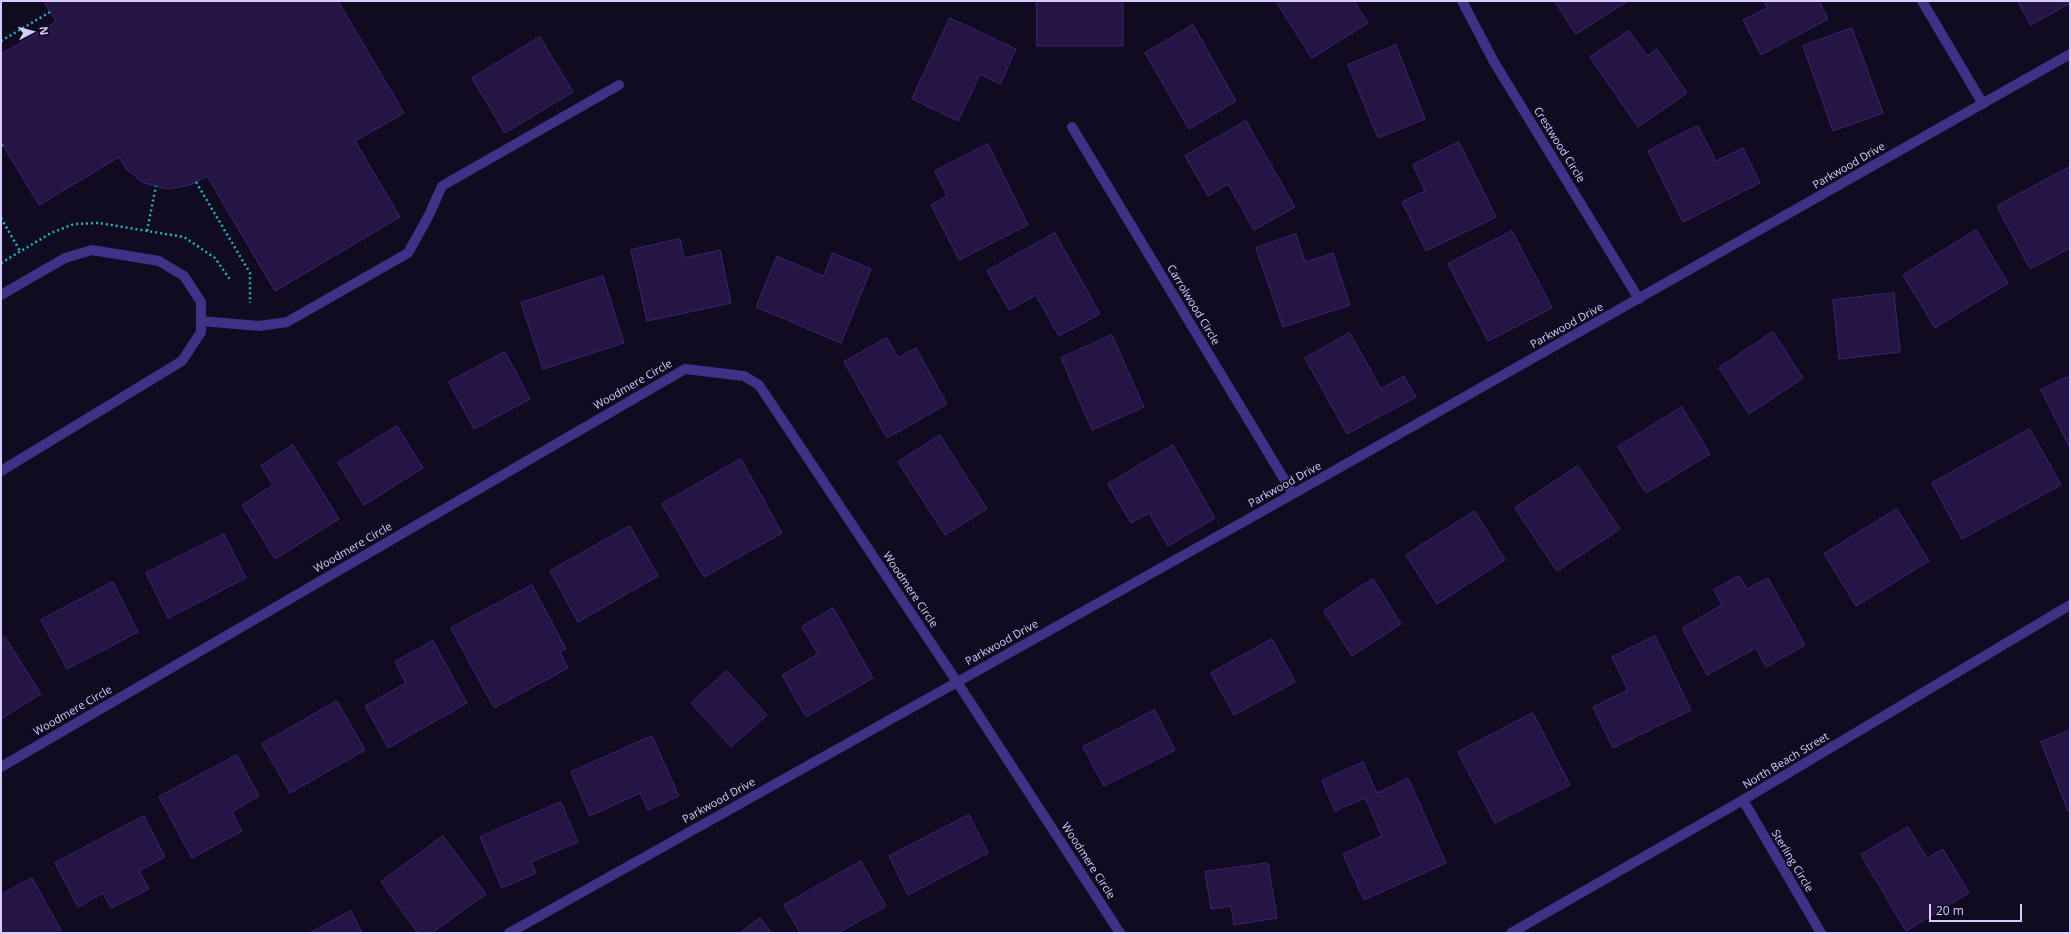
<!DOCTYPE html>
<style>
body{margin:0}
#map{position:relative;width:2071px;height:934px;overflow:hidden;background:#110b22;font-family:"Open Sans",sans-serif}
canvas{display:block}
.frame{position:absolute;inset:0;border:2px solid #d8cbff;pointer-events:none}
.north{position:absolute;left:12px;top:12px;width:40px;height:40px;-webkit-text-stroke:3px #110b22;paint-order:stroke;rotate:84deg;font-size:11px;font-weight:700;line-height:16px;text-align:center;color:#d8cbff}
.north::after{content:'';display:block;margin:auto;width:14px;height:18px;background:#d8cbff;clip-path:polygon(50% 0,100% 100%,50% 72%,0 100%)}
.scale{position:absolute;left:1929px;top:904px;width:93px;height:18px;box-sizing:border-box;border:2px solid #d8cbff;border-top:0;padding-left:5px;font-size:12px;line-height:14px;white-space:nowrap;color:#d8cbff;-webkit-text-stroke:3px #110b22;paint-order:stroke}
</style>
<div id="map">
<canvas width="2071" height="934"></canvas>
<div class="frame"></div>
<div class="north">N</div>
<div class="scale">20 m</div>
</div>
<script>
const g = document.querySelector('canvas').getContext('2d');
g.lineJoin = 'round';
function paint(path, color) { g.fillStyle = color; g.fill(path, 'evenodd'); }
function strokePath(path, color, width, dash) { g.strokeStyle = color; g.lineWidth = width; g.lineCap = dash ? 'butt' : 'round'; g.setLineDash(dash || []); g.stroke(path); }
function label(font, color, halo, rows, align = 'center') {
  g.font = font + ' "Open Sans",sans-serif'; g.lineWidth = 3.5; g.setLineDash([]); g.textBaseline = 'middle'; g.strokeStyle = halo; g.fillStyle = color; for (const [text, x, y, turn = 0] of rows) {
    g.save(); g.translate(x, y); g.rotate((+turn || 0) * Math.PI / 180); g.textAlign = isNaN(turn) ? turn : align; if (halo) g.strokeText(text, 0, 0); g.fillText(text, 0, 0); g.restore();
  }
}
const building = new Path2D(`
 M44,1H338L404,113L355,141L400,217L275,291L207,176L190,185L168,189L144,183L126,169L119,157L39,205L1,142V54L56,22Z
 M1037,1H1123V46H1037Z
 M1276,1H1354L1368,23L1312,58Z
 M1555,1H1628L1576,34Z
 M1764,1H1819L1828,19L1761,55L1743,20L1767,8Z
 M2018,1H2070V3L2031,25Z
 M950,18L1016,49L1000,84L980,74L958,121L912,99Z
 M1193,25L1236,101L1189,129L1145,53Z
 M1852,28L1883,113L1833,131L1803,46Z
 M1629,31L1647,56L1657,49L1687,93L1638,127L1590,57Z
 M540,37L573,92L505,133L472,78Z
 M1396,45L1425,119L1378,138L1348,65Z
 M1246,121L1295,207L1254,230L1228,184L1208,196L1185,156Z
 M1698,126L1716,161L1743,148L1760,183L1683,222L1648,151Z
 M1459,142L1496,217L1426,251L1402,202L1425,191L1413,165Z
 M988,144L1028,225L959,260L931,205L947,196L935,171Z
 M2070,167V248L2030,269L1997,206Z
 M1976,230L2008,283L1935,328L1903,275Z
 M1512,231L1552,308L1488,341L1448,264Z
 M1055,233L1100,314L1059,336L1036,295L1009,310L987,271Z
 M1296,234L1305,262L1333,253L1350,305L1283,327L1256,248Z
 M680,239L684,258L720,250L731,303L647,321L631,250Z
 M833,253L871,269L841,343L756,307L777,256L823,276Z
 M603,276L624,343L543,369L521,303Z
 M1894,293L1900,352L1839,359L1833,300Z
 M1773,332L1803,378L1749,414L1719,368Z
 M1350,333L1381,389L1404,376L1416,397L1347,434L1305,358Z
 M1112,335L1144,407L1092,430L1061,358Z
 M887,338L898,358L916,348L947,404L887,438L844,362Z
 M505,352L530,399L474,429L449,382Z
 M2070,376V448L2041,390Z
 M1682,407L1710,454L1646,493L1618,447Z
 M397,426L423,468L364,505L338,463Z
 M2030,429L2061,485L1962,539L1932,483Z
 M940,435L987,509L945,535L898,462Z
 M293,445L339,519L275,559L242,505L273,485L261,466Z
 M1173,445L1215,518L1168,546L1149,513L1131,523L1108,484Z
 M741,459L782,533L704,577L662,504Z
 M1578,466L1620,529L1557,571L1515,508Z
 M1897,509L1929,561L1856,606L1824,554Z
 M1475,511L1505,560L1437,604L1406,555Z
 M630,526L658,576L578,622L550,571Z
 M224,534L246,578L168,618L146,573Z
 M1739,576L1747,589L1768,578L1805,645L1766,667L1756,648L1707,675L1682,628L1722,605L1714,590Z
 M1373,579L1401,624L1352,656L1324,611Z
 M113,582L138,632L67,669L41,620Z
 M532,585L566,649L560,652L568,668L494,708L451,628Z
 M833,608L873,678L806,717L782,675L818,654L802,627Z
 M1655,636L1691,710L1613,748L1593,707L1628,690L1612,657Z
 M5,637L41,694L1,719V639Z
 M1272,639L1295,682L1234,715L1211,673Z
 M433,641L467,703L388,748L365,706L406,683L395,662Z
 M727,671L767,715L731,747L691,703Z
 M337,701L365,750L290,793L262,744Z
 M1155,710L1175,750L1104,786L1083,747Z
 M1533,713L1570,785L1495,823L1458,752Z
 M2070,731V811H2068L2041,742Z
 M652,736L679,796L648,810L640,793L590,816L571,772Z
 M237,755L259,796L232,812L242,831L192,858L159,797Z
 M1363,762L1377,793L1408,778L1446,863L1364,900L1343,854L1382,836L1365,798L1335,811L1322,781Z
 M561,802L578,842L531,862L536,873L502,888L480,837Z
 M969,815L988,853L908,895L889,856Z
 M144,816L165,857L139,871L149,889L111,908L103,893L78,907L55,863Z
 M1908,827L1927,858L1943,849L1969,893L1906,931L1861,855Z
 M443,836L486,894L432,933H418L381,882Z
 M861,861L886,906L838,933H800L784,905Z
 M1268,863L1277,918L1234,925L1231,906L1211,909L1205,872Z
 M32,878L61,930L57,933H1V895Z
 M351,911L362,933H310Z
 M760,918L771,933H740Z`);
const path = new Path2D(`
 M1,41L50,12
 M1,146L3,145
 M196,182L250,273V303
 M1,218L20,251
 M147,231L156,186
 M1,263L51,233L74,224L99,223L184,237L215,258L231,281`);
const service = new Path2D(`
 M1,295L65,258L92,250L159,261L184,276L201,302V332L182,361L1,471
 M201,321L259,326L287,322L408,253L428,217L442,186L619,85`);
const minor = new Path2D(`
 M1462,1L1494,62L1639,299
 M1922,1L1983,104
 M1072,127L1293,494
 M1,767L685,369L744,376L759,385L957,682L1120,933
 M1743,800L1821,933
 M509,933L1293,494L2070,54`);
const tertiary = new Path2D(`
 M1511,933L1743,800L2070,605`);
const streetNames = [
 ["Crestwood Circle",1559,145,58],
 ["Parkwood Drive",1849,166,-30],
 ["Carrolwood Circle",1193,305,59],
 ["Parkwood Drive",1567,326,-29],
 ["Woodmere Circle",633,385,-30],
 ["Parkwood Drive",1285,485,-29],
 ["Woodmere Circle",353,548,-30],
 ["Woodmere Circle",910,590,56],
 ["Parkwood Drive",1002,643,-29],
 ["Woodmere Circle",73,711,-30],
 ["North Beach Street",1786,761,-31],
 ["Parkwood Drive",719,801,-29],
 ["Woodmere Circle",1088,861,57],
 ["Sterling Circle",1792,861,59]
];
paint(building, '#241544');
strokePath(building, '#3e2473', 1);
strokePath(path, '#21b3bd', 2.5, [2, 3]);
strokePath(service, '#3e3186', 10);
strokePath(minor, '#3e3186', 10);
strokePath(tertiary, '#3e3186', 10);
label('11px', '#d8cbff', '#110b22', streetNames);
</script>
